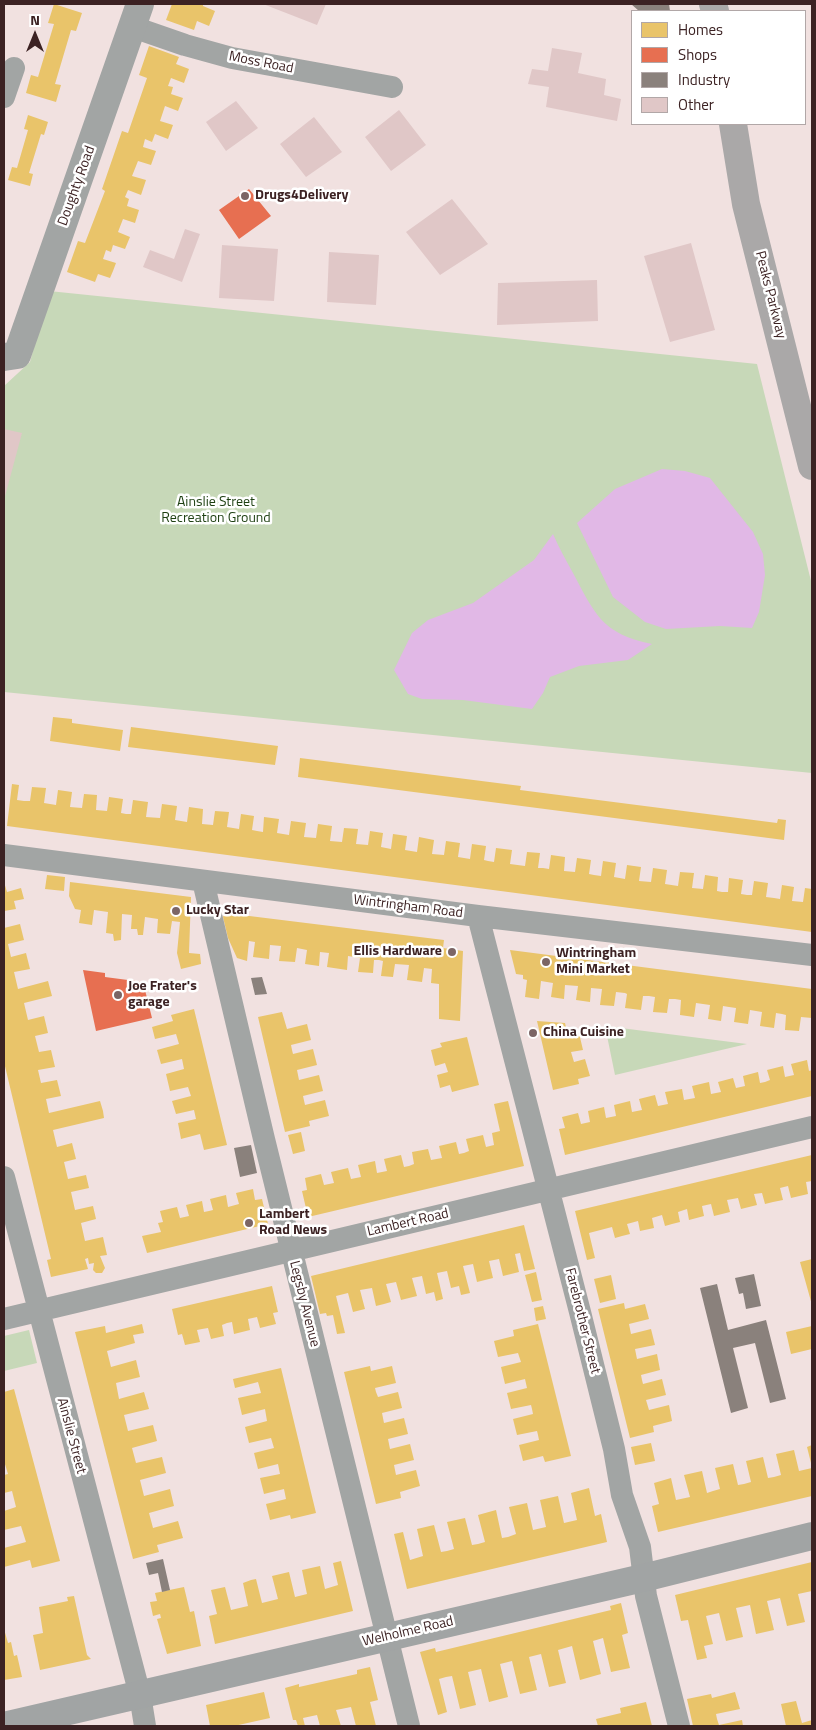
<!DOCTYPE html>
<style>
body{margin:0}
#map{position:relative;width:816px;height:1730px;overflow:hidden;background:#f1e1e0;font-family:"Titillium Web",sans-serif}
canvas{display:block}
.frame{position:absolute;inset:0;border:5px solid #3c2223;pointer-events:none}
.legend{position:absolute;left:631px;top:10px;width:175px;height:115px;box-sizing:border-box;background:#fff;border:1px solid #b1a7a7;margin:0;padding:6px 9px;list-style:none;font-size:15px;color:#3c2223}
.legend li{display:flex;align-items:center;gap:10px;height:25px}
.legend b{width:25px;border:1px solid #b1a7a7}
.north{position:absolute;left:10px;top:10px;width:50px;height:50px;-webkit-text-stroke:4px #fff;paint-order:stroke;rotate:0deg;font-size:14px;font-weight:700;line-height:20px;text-align:center;color:#3c2223}
.north::after{content:'';display:block;margin:auto;width:18px;height:22px;background:#3c2223;clip-path:polygon(50% 0,100% 100%,50% 72%,0 100%)}
</style>
<div id="map">
<canvas width="816" height="1730"></canvas>
<div class="frame"></div>
<ul class="legend">
<li><b style="height:14px;background:#e9c46a"></b>Homes</li>
<li><b style="height:14px;background:#e76f51"></b>Shops</li>
<li><b style="height:14px;background:#8a817c"></b>Industry</li>
<li><b style="height:14px;background:#e0c7c7"></b>Other</li>
</ul>
<div class="north">N</div>
</div>
<script>
const g = document.querySelector('canvas').getContext('2d');
g.lineJoin = 'round';
function paint(path, color) { g.fillStyle = color; g.fill(path, 'evenodd'); }
function strokePath(path, color, width, dash) { g.strokeStyle = color; g.lineWidth = width; g.lineCap = dash ? 'butt' : 'round'; g.setLineDash(dash || []); g.stroke(path); }
function label(font, color, halo, rows, align = 'center') {
  g.font = font + ' "Titillium Web",sans-serif'; g.lineWidth = 5; g.setLineDash([]); g.textBaseline = 'middle'; g.strokeStyle = halo; g.fillStyle = color; for (const [text, x, y, turn = 0] of rows) {
    g.save(); g.translate(x, y); g.rotate((+turn || 0) * Math.PI / 180); g.textAlign = isNaN(turn) ? turn : align; if (halo) g.strokeText(text, 0, 0); g.fillText(text, 0, 0); g.restore();
  }
}
const green = new Path2D(`
 M49,291L757,364L812,585V773L4,692V386L30,362Z
 M605,1026L747,1044L615,1075Z
 M29,1330L37,1363L4,1371V1336Z`);
const water = new Path2D(`
 M662,469L685,471L710,478L753,532L763,554L765,575L759,612L752,628L720,626L666,629L645,622L613,597L577,523L615,489Z
 M553,534C559,548 566,560 573,573C595,614 602,634 652,644L628,660L579,666L550,677L543,693L532,709L463,700L422,699L408,694L394,670L412,633L428,620L473,603L534,560Z`);
const homes = new Path2D(`
 M54,4L82,13L76,31L71,30L55,84L61,85L56,102L26,93L31,75L38,77L54,24L48,23Z
 M172,4H203V6L215,11L209,26L197,21L194,30L166,20Z
 M149,46L179,57L176,64L189,69L184,83L171,78L168,86L173,87L171,94L183,98L178,111L165,106L160,121L173,125L168,139L155,134L152,142L145,139L143,147L156,151L151,165L138,161L132,176L146,180L141,195L128,190L125,197L129,199L127,206L139,210L135,223L123,219L118,232L130,237L125,249L113,245L111,252L106,250L103,259L116,263L113,271L110,278L98,274L95,282L67,272L78,241L85,243L105,191L102,189L122,131L128,133L147,78L139,75Z
 M28,115L48,122L44,135L41,134L29,173L33,174L30,186L8,180L12,167L17,168L28,130L24,129Z
 M53,717L72,719V723L123,730L120,751L50,741Z
 M131,727L278,746L275,765L128,747Z
 M300,758L521,786L520,790L777,823L778,819L786,820L784,840L298,777Z
 M12,784L19,785L17,800L24,801H30L32,787L46,788L44,803L56,805L58,790L72,792L70,807L82,808L84,794L97,795L96,810L107,811L109,797L123,799L121,813L126,814H131L133,800L148,802L146,817L160,818L162,804L177,806L175,820L187,822L189,807L203,809L202,824L213,825L215,811L229,812L227,827L239,829L241,814L254,816L252,830L257,831L263,832L264,817L279,819L277,833L289,835L291,821L306,823L304,837L316,838L318,824L332,826L330,841L342,842L344,828L358,829L356,844L368,845L370,831L383,833L381,847L391,849L393,834L407,836L405,850L417,852L419,837L434,840L432,854L444,855L446,841L460,843L458,857L470,859L472,844L486,846L484,860L488,861L494,862L496,848L512,850L510,864L525,866L527,852L540,853L538,868H543L549,869L551,855L565,857L564,871L575,872L577,858L591,860L589,874L594,875L601,876L603,861L616,863L614,877L625,879L627,865L641,867L639,881L651,882L653,868L667,870L665,884L678,886L680,872L694,873L692,888L703,889L705,875L718,877L717,891L722,892H728L729,878L743,880L741,894L747,895H752L754,881L768,883L766,897L774,898L780,899L782,885L794,887L792,901L803,902L805,888L812,889V932L7,826Z
 M47,875L65,877L64,891L45,889Z
 M4,882L7,892L21,888L24,899L14,901L16,909L4,911Z
 M70,882L191,897L189,953L200,954L201,964L181,969L177,953L180,922L172,921L170,934L157,933L158,919L145,917L143,935H138L137,929H131L132,915L122,914L121,940L114,941L113,934L106,933L108,912L94,910L92,925L79,923L81,910L75,909L69,896Z
 M225,913L444,940L443,948L463,951L460,1021L439,1019V984L431,983L432,969L424,968L422,982L407,980L409,965L395,964L393,977L381,976L383,961L379,960H374L373,973L358,972L360,958L348,956L347,970L327,967L329,953L320,952L319,966L305,964L307,950L297,948L295,962L279,961L281,946L270,945L269,959L253,957L255,942L249,941L247,961L237,958L228,938L223,917Z
 M20,924L24,940L8,944L11,957L26,953L30,969L14,972L18,989L48,981L52,996L24,1003L28,1020L44,1016L48,1033L35,1036L39,1052L51,1050L55,1067L38,1070L41,1083L57,1080L61,1096L46,1099L49,1113L100,1101L103,1111L104,1118L53,1130L57,1147L72,1143L76,1159L64,1162L68,1179L86,1175L89,1188L71,1192L75,1210L93,1206L96,1219L81,1223L85,1241L103,1237L107,1255L100,1256L105,1268L102,1273H96L93,1270L94,1263L89,1264L88,1258L85,1259L88,1269L51,1277L47,1260L51,1259L4,1062V928Z
 M510,950L812,989V1018L801,1017L799,1031L785,1030L786,1015L782,1014L776,1013L774,1028L760,1026L762,1012L750,1010L748,1024L734,1022L736,1008L729,1007L723,1006L721,1021L708,1019L710,1005L696,1003L694,1017L680,1015L681,1000L675,999H669L667,1013L653,1012L655,997L649,996H643L641,1010L625,1008L627,994L625,993L616,992L614,1006L600,1005L602,989L591,988L590,1002L576,1000L578,986L565,985L564,999L551,997L553,983L541,981L539,999L525,997L527,980L523,979V975L516,974Z
 M194,1009L227,1145L204,1150L200,1134L181,1139L178,1123L196,1119L194,1110L176,1114L172,1101L191,1096L188,1087L170,1091L166,1074L184,1069L182,1059L161,1064L157,1050L179,1044L176,1034L155,1039L152,1027L173,1021L171,1015Z
 M282,1012L287,1029L307,1024L311,1040L291,1045L292,1050L293,1054L313,1049L317,1065L297,1070L299,1080L319,1075L323,1091L303,1096L305,1105L325,1100L329,1116L309,1121L310,1126L285,1132L258,1017Z
 M537,1021L565,1023L568,1036L579,1033L583,1050L571,1052L574,1062L585,1059L590,1076L578,1079L579,1084L553,1090Z
 M467,1037L479,1085L452,1092L450,1085L440,1088L437,1075L448,1072L445,1063L435,1066L431,1050L442,1047L440,1043Z
 M807,1060L809,1071L812,1070V1096L565,1155L559,1129L565,1128L562,1117L578,1113L581,1124L590,1122L588,1111L604,1107L606,1118L616,1116L614,1105L630,1101L632,1112L642,1110L639,1099L655,1095L658,1106L668,1104L665,1092L682,1089L684,1100L695,1098L692,1086L709,1082L711,1094L721,1092L718,1082L733,1078L736,1088L745,1086L743,1076L758,1072L760,1083L765,1082L770,1080L767,1070L783,1066L785,1077L794,1075L791,1064Z
 M508,1101L524,1166L308,1217L302,1191L307,1190L305,1178L321,1174L324,1185L334,1183L331,1172L348,1168L351,1179L361,1177L358,1165L375,1161L377,1173L387,1171L384,1159L401,1155L404,1167L409,1166L414,1164L412,1152L428,1149L431,1160L442,1158L439,1146L456,1142L459,1154L464,1153L469,1151L466,1139L483,1135L486,1147L494,1145L492,1133L500,1131L494,1104Z
 M301,1132L305,1151L293,1154L288,1135Z
 M812,1155V1181L806,1182L808,1194L791,1198L788,1186L780,1188L783,1200L773,1202L765,1204L762,1193L754,1194L757,1205L741,1209L738,1198L727,1200L730,1212L714,1216L711,1204L702,1206L704,1216L689,1220L687,1209L678,1212L680,1222L672,1224L665,1226L662,1215L652,1218L654,1228L640,1231L638,1221L627,1224L630,1234L622,1236L615,1238L612,1227L589,1233L595,1258L587,1260L575,1211Z
 M253,1189L255,1200L262,1199L268,1224L147,1253L142,1236L161,1232L158,1223L163,1222L160,1211L177,1207L180,1218L189,1216L186,1205L202,1201L204,1212L209,1211L213,1210L210,1199L226,1195L228,1207L239,1204L236,1193Z
 M524,1225L535,1269L524,1271L520,1253L515,1254L519,1272L503,1276L499,1259L489,1261L493,1278L477,1282L473,1264L463,1266L470,1293L461,1295L459,1286L451,1288L447,1271L437,1273L443,1299L436,1301L434,1292L426,1294L422,1276L412,1278L417,1296L401,1300L396,1282L386,1284L391,1302L384,1304L376,1306L372,1288L360,1290L365,1309L353,1312L348,1293L336,1296L345,1333L337,1334L333,1315L327,1316L326,1313L320,1314L311,1276Z
 M812,1259V1305L800,1262Z
 M536,1272L542,1300L532,1302L525,1275Z
 M611,1275L616,1299L600,1303L594,1279Z
 M272,1286L278,1312L273,1313L276,1324L260,1328L257,1317L248,1319L250,1330L234,1334L232,1322L227,1323L222,1325L224,1336L211,1339L208,1328L202,1329L197,1330L200,1342L185,1345L182,1334L178,1335L172,1309Z
 M624,1303L625,1309L645,1304L649,1319L629,1324L631,1334L651,1329L655,1345L635,1349L637,1359L657,1354L660,1370L641,1375L642,1380L643,1384L662,1379L666,1395L646,1400L649,1410L669,1405L672,1421L653,1426L654,1432L630,1438L598,1309Z
 M543,1306L546,1319L536,1321L534,1308Z
 M142,1324L144,1333L133,1335L135,1343L107,1351L111,1367L136,1360L140,1377L116,1383L119,1399L144,1392L149,1409L124,1415L128,1431L153,1425L157,1441L132,1448L136,1463L162,1457L166,1473L140,1480L144,1496L170,1489L174,1506L149,1513L153,1528L178,1521L183,1538L157,1545L159,1552L133,1559L75,1332L105,1326L106,1333Z
 M538,1324L571,1456L545,1462L543,1456L523,1461L519,1445L539,1440L538,1435L537,1431L517,1435L513,1419L533,1414L532,1409L531,1405L511,1409L507,1393L527,1388L525,1379L505,1384L501,1367L521,1362L518,1353L498,1357L494,1341L514,1336L513,1330Z
 M812,1326V1349L791,1354L786,1332Z
 M370,1366L371,1371L392,1366L396,1383L375,1388L376,1392L378,1397L398,1392L402,1408L382,1413L384,1423L404,1418L408,1434L388,1439L390,1449L410,1444L414,1460L394,1465L396,1475L416,1470L420,1486L400,1492L401,1498L376,1504L344,1372Z
 M281,1368L316,1513L291,1519L290,1515L270,1520L266,1504L286,1499L284,1489L264,1494L260,1478L280,1474L278,1464L258,1469L254,1453L274,1448L271,1438L249,1443L245,1427L267,1421L265,1409L242,1415L238,1398L261,1393L258,1382L235,1388L233,1379Z
 M14,1389L60,1561L32,1568L30,1560L4,1567V1548L26,1542L21,1526L4,1530V1511L16,1507L12,1491L4,1493V1475L8,1474L4,1461V1392Z
 M651,1443L655,1461L635,1465L631,1447Z
 M812,1445V1467L807,1447Z
 M794,1450L799,1471L812,1468V1496L658,1532L652,1506L659,1504L654,1483L671,1478L676,1500L690,1497L684,1475L702,1471L707,1493L713,1491L720,1489L715,1468L733,1464L738,1485L744,1484L751,1482L746,1461L763,1457L768,1478L774,1477L781,1475L776,1454Z
 M589,1488L595,1516L601,1514L607,1542L407,1589L394,1534L403,1532L410,1560L423,1556L417,1529L434,1525L441,1552L447,1551L454,1549L447,1522L465,1518L472,1545L478,1544L485,1542L478,1515L496,1510L502,1538L508,1537L516,1534L509,1507L527,1503L533,1530L546,1527L540,1500L558,1496L564,1523L577,1520L571,1493Z
 M341,1561L353,1611L215,1644L209,1616L217,1614L211,1590L225,1587L231,1610L248,1606L243,1583L251,1580L256,1579L262,1603L278,1599L272,1576L289,1572L295,1597L307,1594L302,1570L320,1566L325,1589L338,1585L333,1563Z
 M812,1562V1591L798,1594L805,1622L787,1626L780,1598L767,1601L774,1630L756,1634L750,1605L736,1608L743,1637L726,1641L719,1613L706,1616L713,1644L704,1646L707,1658L697,1660L688,1620L681,1621L675,1595Z
 M184,1587L190,1612L194,1611L201,1646L167,1654L157,1619L161,1618L160,1614L153,1616L150,1602L157,1601L155,1593Z
 M74,1596L87,1655L91,1659L40,1670L33,1635L43,1633L39,1607L68,1601L67,1597Z
 M621,1603L628,1633L622,1635L630,1668L611,1672L603,1638L593,1641L601,1674L580,1680L572,1646L558,1650L566,1683L549,1687L541,1654L529,1657L537,1690L520,1694L512,1661L500,1664L508,1697L489,1702L481,1669L468,1672L476,1705L460,1709L452,1676L446,1677L439,1679L447,1712L438,1715L420,1652L435,1648L436,1652L611,1610L610,1606Z
 M4,1629L8,1643L11,1642L14,1656L17,1655L22,1677L4,1680Z
 M370,1667L378,1700L370,1702L376,1726H356L351,1707L336,1710L341,1726H320L317,1715L303,1718L305,1726H298L296,1720H293L285,1688L299,1684V1687L357,1674V1670Z
 M264,1692L270,1718L234,1726H210L206,1705Z
 M735,1692L740,1709L716,1714L717,1719L719,1725L742,1720L743,1726H693L687,1699L711,1694L712,1698Z
 M796,1701L802,1723L812,1720V1726H786L781,1704Z
 M646,1702L652,1726H598L596,1719L621,1713L620,1708Z`);
const shops = new Path2D(`
 M249,189L271,216L239,239L219,210Z
 M83,970L105,973V977L143,982L152,1018L96,1031Z`);
const industry = new Path2D(`
 M631,4H669L670,11H639Z
 M262,977L267,994L255,995L251,978Z
 M251,1145L257,1173L240,1177L234,1148Z
 M754,1274L761,1306L746,1309L743,1293L739,1294L735,1278Z
 M717,1284L728,1330L766,1320L786,1399L770,1403L755,1343L733,1348L748,1408L731,1413L700,1288Z
 M163,1559L170,1590L162,1592L158,1573L149,1575L146,1563Z`);
const building = new Path2D(`
 M263,4H326L317,25Z
 M552,48L582,53L578,73L606,79L604,95L621,99L617,121L546,107L549,87L528,84L532,69L548,71Z
 M236,101L258,128L226,151L206,122Z
 M399,110L426,145L391,171L365,137Z
 M314,117L342,152L306,177L280,144Z
 M452,199L488,244L440,275L406,232Z
 M185,229L200,234L182,282L143,267L150,250L174,259Z
 M691,243L715,330L670,342L644,256Z
 M222,245L278,249L274,301L219,298Z
 M329,252L379,255L376,305L327,302Z
 M597,280L598,321L497,325L498,283Z
 M4,429L22,433L4,500Z`);
const minor = new Path2D(`
 M133,27L185,45L232,58L392,87
 M4,97L14,68
 M4,855L478,916L812,955
 M203,881L264,1139L409,1726
 M478,916L580,1312L614,1449L622,1495L640,1547L646,1596L679,1726
 M4,1177L140,1695L145,1726
 M4,1319L812,1127`);
const tertiary = new Path2D(`
 M4,357L17,355L140,4`);
const secondary = new Path2D(`
 M4,1726L643,1578L812,1536`);
const trunk = new Path2D(`
 M713,4L715,11
 M733,124L746,204L812,466`);
const markers = [
 [245,196,5,"#7b6565"],
 [176,911,5,"#7b6565"],
 [452,952,5,"#7b6565"],
 [546,962,5,"#7b6565"],
 [118,995,5,"#7b6565"],
 [533,1033,5,"#7b6565"],
 [249,1223,5,"#7b6565"]
];
const streetNames = [
 ["Moss Road",261,63,11],
 ["Doughty Road",77,186,-70],
 ["Peaks Parkway",770,295,76],
 ["Wintringham Road",408,907,7],
 ["Lambert Road",408,1223,-13],
 ["Legsby Avenue",304,1304,76],
 ["Farebrother Street",582,1321,76],
 ["Ainslie Street",71,1436,75],
 ["Welholme Road",408,1632,-13]
];
const poiNames = [
 ["Drugs4Delivery",255,196],
 ["Lucky Star",186,911],
 ["Ellis Hardware",442,952,"right"],
 ["Wintringham",556,954],
 ["Mini Market",556,970],
 ["Joe Frater's",128,987],
 ["garage",128,1003],
 ["China Cuisine",543,1033],
 ["Lambert",259,1215],
 ["Road News",259,1231]
];
const parkNames = [
 ["Ainslie Street",216,503],
 ["Recreation Ground",216,519]
];
paint(green, '#c7d8b8');
paint(water, '#e1b8e6');
paint(homes, '#e9c46a');
paint(shops, '#e76f51');
paint(industry, '#8a817c');
paint(building, '#e0c7c7');
strokePath(minor, '#a2a5a4', 22);
strokePath(tertiary, '#a2a5a4', 28);
strokePath(secondary, '#a1a4a4', 28);
strokePath(trunk, '#aaa8a8', 28);
for (const [x, y, r, color] of markers) { const dot = new Path2D(); dot.arc(x, y, r, 0, 2 * Math.PI); g.fillStyle = color; g.fill(dot); strokePath(dot, '#fff', 2); }
label('14px', '#3c2223', '#fff', streetNames);
label('bold 14px', '#3c2223', '#fff', poiNames, 'left');
label('14px', '#1d3f11', '#fff', parkNames);
</script>
